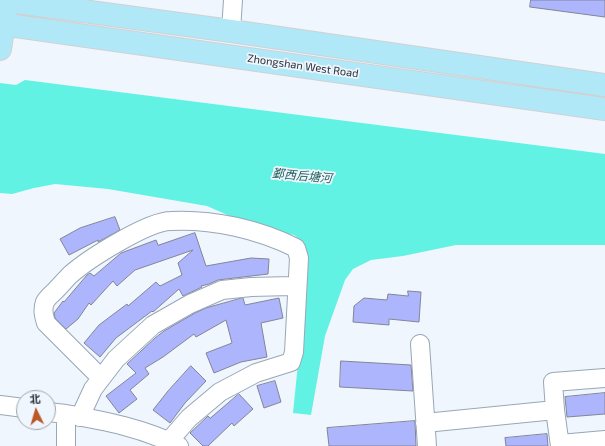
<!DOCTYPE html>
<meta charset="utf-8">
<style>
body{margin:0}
#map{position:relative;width:605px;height:446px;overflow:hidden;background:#eff6fd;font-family:"Exo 2","Noto Sans SC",sans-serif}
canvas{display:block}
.north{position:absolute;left:16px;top:390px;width:40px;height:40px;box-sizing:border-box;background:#eff6fd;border:1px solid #a0a6ad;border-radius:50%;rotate:355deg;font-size:11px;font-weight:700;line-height:16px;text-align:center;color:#292f36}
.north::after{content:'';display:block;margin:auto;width:14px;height:18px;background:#bc5727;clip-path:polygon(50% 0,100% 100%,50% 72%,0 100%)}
</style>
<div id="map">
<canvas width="605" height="446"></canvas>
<div class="north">北</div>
</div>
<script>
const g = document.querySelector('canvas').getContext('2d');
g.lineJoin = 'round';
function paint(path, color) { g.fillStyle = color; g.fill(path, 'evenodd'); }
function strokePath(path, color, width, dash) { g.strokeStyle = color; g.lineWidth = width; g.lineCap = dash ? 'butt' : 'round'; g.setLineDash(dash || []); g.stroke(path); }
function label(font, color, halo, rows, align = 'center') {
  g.font = font + ' "Exo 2","Noto Sans SC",sans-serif'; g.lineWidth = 3.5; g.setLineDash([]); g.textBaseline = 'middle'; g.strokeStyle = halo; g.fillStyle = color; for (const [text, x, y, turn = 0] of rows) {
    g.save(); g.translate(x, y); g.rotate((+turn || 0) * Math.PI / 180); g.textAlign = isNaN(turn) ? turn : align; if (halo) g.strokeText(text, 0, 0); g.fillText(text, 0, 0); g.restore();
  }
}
const water = new Path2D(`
 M25,80L605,154V245H456L403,256L371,260L353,269L345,280L325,336L311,415L293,413L308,264L307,252L303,242L294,235L257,228L207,206L108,189L55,184L34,188L12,194L0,193V83L16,85Z`);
const building = new Path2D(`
 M531,0H605V17L530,7Z
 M115,217L120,230L98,242V240L69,255L60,239L80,228Z
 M195,233L206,266L251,258L269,259L268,274L218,280L209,284L201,286L202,287L183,296L179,289L153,312L152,311L116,338L100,357L84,343L99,325L127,304L128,306L156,282L160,286L182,275L178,263L193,250L135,270L117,286L113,281L91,305L89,303L78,319L66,329L55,318L54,313L63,301L64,302L87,275L90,273L94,276L121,253L156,240L158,245Z
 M408,291L421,292L419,322L389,319V325L353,322L354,306L364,298L387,300L388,294L408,296Z
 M243,298L245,305L279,298L283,318L261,323L267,357L241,362L214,373L206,353L232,343L226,320L196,337L194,334L163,357L145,368L149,374L130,390L137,399L119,413L106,396L136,373L127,364L155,338L164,331L195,313L206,308Z
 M341,361L411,365L413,391L340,387Z
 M191,366L206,381L185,403L170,423L153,410L168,391Z
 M275,381L281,402L264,408L257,386Z
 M605,393V414L567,417L565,397Z
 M239,394L253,409L234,426L232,423L208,446H203L190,433L208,416L210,418Z
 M415,421L416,446H329L327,428Z
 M547,434L548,446H506L505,438Z`);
const minor = new Path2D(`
 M231,31L233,0
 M420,344L427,446
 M101,378L46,323C44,316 42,310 45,302C47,298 52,294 55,291C60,286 65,280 70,275C88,259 148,221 171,221C213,219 258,229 296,248L299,258L294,352L291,362L256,373L220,392L189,418L169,441
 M0,405L24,408
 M555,410L553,382L605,378
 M48,412L66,414V446
 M66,414C106,421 142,428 179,446
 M80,417L93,389L116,359L153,325L190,304L222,290L251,287L291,286
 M425,423L555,410L560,446
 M560,444L605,440`);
const major = new Path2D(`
 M2,0L231,31L605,85
 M0,24L605,109
 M0,49L6,10`);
const streetNames = [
 ["Zhongshan West Road",303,66,8]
];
const waterNames = [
 ["鄞西后塘河",302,176,5]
];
paint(water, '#62f2e3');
paint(building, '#adb5fc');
strokePath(building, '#828597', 1);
strokePath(minor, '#98a7b6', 20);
strokePath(major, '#d0d1d3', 24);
strokePath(minor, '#fff', 18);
strokePath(major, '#b1e8f7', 22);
label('11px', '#292f36', '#eff6fd', streetNames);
label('italic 12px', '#246059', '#eff6fd', waterNames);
</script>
